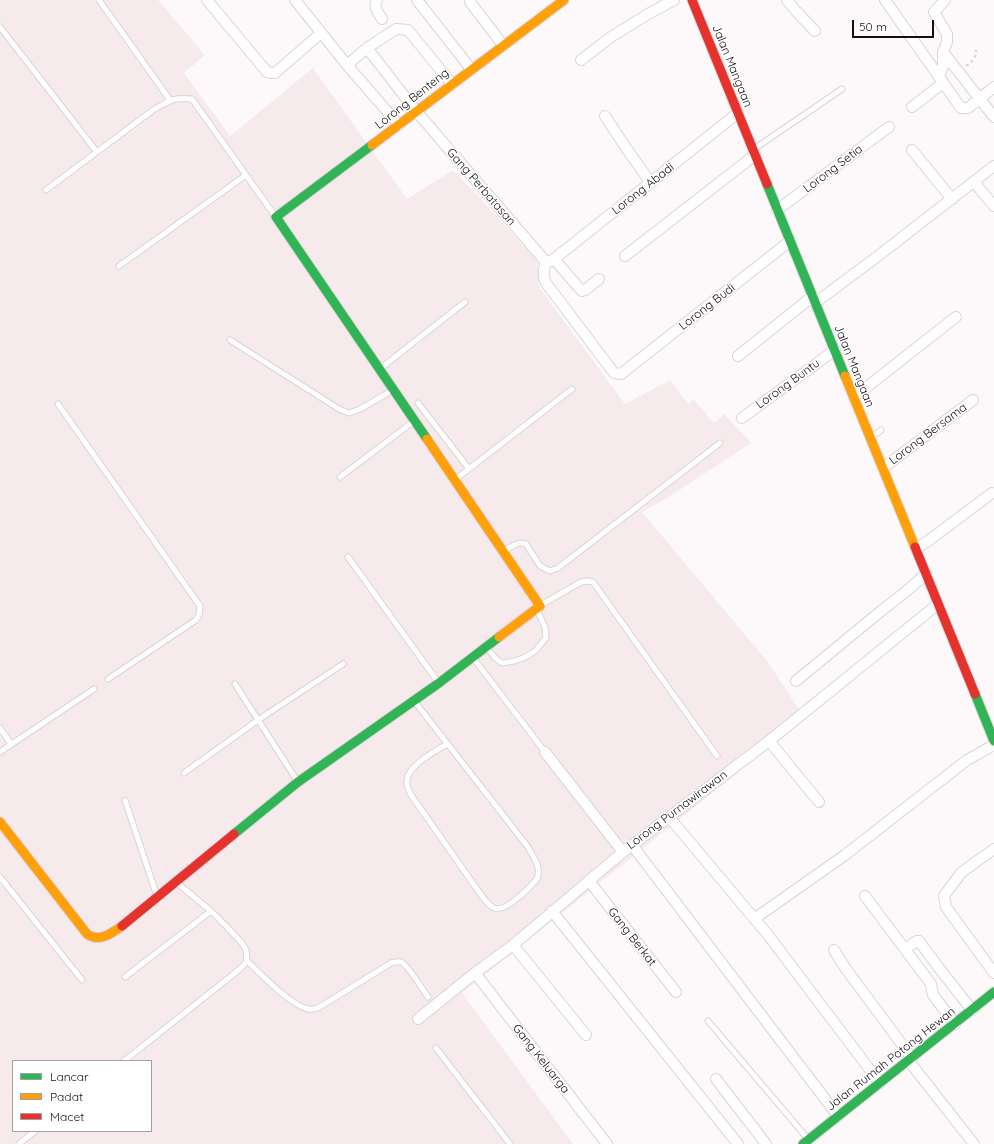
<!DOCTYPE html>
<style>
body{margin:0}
#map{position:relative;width:994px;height:1144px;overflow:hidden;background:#fdf9fa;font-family:Quicksand,sans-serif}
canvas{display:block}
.legend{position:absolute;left:12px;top:1060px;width:140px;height:72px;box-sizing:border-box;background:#fff;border:1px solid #a29f9f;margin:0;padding:5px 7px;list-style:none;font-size:12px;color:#170e0f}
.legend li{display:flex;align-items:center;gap:8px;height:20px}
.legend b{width:20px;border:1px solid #a29f9f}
.scale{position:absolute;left:852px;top:20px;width:82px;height:18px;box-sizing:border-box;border:2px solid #170e0f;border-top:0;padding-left:5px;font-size:12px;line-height:14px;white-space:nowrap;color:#170e0f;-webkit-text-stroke:3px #fff;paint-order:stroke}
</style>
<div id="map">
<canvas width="994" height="1144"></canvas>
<ul class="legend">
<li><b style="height:5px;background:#30b455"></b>Lancar</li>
<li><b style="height:5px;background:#ff9f0a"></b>Padat</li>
<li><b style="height:5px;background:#e5322d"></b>Macet</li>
</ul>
<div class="scale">50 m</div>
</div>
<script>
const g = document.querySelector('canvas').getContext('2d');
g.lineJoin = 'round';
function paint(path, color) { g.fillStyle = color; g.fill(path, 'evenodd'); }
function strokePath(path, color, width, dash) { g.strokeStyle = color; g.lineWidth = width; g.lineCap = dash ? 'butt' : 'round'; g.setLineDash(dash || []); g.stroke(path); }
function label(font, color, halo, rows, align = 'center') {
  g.font = font + ' Quicksand,sans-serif'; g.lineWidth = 3; g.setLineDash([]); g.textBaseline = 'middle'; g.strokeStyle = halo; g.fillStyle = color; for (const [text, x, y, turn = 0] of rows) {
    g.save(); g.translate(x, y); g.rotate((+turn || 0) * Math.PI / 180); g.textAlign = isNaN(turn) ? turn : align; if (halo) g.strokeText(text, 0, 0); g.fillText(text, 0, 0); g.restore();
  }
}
const built = new Path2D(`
 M0,0H158L205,55L184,73L230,136L313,68L407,199L453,170L481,199L538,262L539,287L625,404L670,380L689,405L693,399L714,423L724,414L751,443L669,497L642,512L768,662L805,719L462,993L573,1144H0ZM13,1061H151V1131H13Z`);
const path = new Path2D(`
 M966,66C973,61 976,58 976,50`);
const lane = new Path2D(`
 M99,0L170,100
 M0,27L97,152
 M754,149L842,89
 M46,190L153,110C169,101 173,97 192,99L275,216
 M119,266L246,175
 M230,340L339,409L349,413L360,409L393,390
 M381,368L465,302
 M418,403L469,469
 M58,404L200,606L199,615L196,620L108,679
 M871,438L881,430
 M340,477L414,421
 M456,479L572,389
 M504,551L514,545L520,543L526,544L540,566L550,571L558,568L720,443
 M348,557L438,682
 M541,605L581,582L587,581L593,582L717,756
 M487,648L495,658L502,663C513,662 526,658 535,651C539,647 542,642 546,638L545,627L537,610
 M474,659L545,752
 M235,684L298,782
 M415,702L528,847C533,857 542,867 537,879C530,887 506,913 494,908C488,905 483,898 479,892L411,795C409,791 406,785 407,780C408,765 436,751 447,744
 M0,728L11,744
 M0,752L94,689
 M184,773L258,720L343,664
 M125,800L157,896
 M0,877L82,980
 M247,961C261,974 290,1005 308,1009C313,1010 318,1008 323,1005L391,963C395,962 397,961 401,962C408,965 423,990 428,997
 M125,977L211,911
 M708,1021L808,1139
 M436,1048L510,1144
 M124,1061L235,973L242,967L247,961L246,950L242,943L224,924L211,911L176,882
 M19,1144L35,1131`);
const street = new Path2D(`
 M207,0L267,72L272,73H275L321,33
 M295,0L347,65L399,125
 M377,0C373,7 378,12 382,19
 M417,0L471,69
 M470,0V2L503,45
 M787,0L796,11L815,31
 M885,0L961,108H968L994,87
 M945,0L934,12L947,34V42L943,52L994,117
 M367,48L396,29L408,30L452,84
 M581,60L611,37L648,14L674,0
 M347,65L367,48L416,111L546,262
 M939,77L943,66V52
 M912,107L943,83
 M605,116L626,148L651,183
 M912,150L952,199
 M974,182L994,206
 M777,210L889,127
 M625,256L755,155
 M554,259L580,289L582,291L585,290L599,279
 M546,262C544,269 542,275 546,283L614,373L621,374L790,241
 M546,262L551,261L554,259L738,113
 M815,303L878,256L994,166
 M738,356L813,296
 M854,397L956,317
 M742,418L835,350
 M883,468L973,400
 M916,549L928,541L992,493
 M796,681L881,611L903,594L926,574
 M769,741L819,802
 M545,752L623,852
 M669,817L768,935L880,1083
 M632,845L838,1116
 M994,849L962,872L946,893L944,896L946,907L994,973
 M589,881L676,992
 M865,896L931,984L933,995L955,1024
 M552,911L738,1144
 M754,919L845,855L967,760L994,745
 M513,945L586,1035
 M904,947H908L917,941H919L939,968L972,1010
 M834,950L846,969L912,1058
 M475,973L607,1144
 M418,1019L475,973L513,945L623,852L769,741L938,604
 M908,1060L974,1144
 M716,1079L766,1144`);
const fast = new Path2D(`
 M372,145L276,217L427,439
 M767,184L845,376
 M975,694L994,741
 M234,834L298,782L439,683L499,637
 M803,1144L994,992`);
const slow = new Path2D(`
 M372,145L564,0
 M845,376L915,547
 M427,439L540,606L499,637
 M0,822L87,934C99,943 112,933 122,926`);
const jam = new Path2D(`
 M692,0L767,184
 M915,547L975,694
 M122,926L234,834`);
const streetNames = [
 ["Jalan Mangaan",732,66,68],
 ["Lorong Benteng",412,99,-38],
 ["Lorong Setia",833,169,-37],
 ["Gang Perbatasan",481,187,49],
 ["Lorong Abadi",643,189,-38],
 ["Lorong Budi",707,307,-38],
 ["Jalan Mangaan",854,366,68],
 ["Lorong Buntu",788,384,-36],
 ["Lorong Bersama",928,434,-37],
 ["Lorong Purnawirawan",677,810,-37],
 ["Gang Berkat",632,937,52],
 ["Gang Keluarga",541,1059,52],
 ["Jalan Rumah Potong Hewan",891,1059,-38]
];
paint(built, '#f7eaec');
strokePath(lane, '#dbd4d5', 7);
strokePath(street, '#dbd4d5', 12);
strokePath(fast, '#dbd4d5', 11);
strokePath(slow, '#dbd4d5', 11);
strokePath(jam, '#dbd4d5', 11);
strokePath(path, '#d8d6d6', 2, [3, 3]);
strokePath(lane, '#fffefe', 5);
strokePath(street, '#fffefe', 10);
strokePath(fast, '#30b455', 9);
strokePath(slow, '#ff9f0a', 9);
strokePath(jam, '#e5322d', 9);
label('12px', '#170e0f', '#fff', streetNames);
</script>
